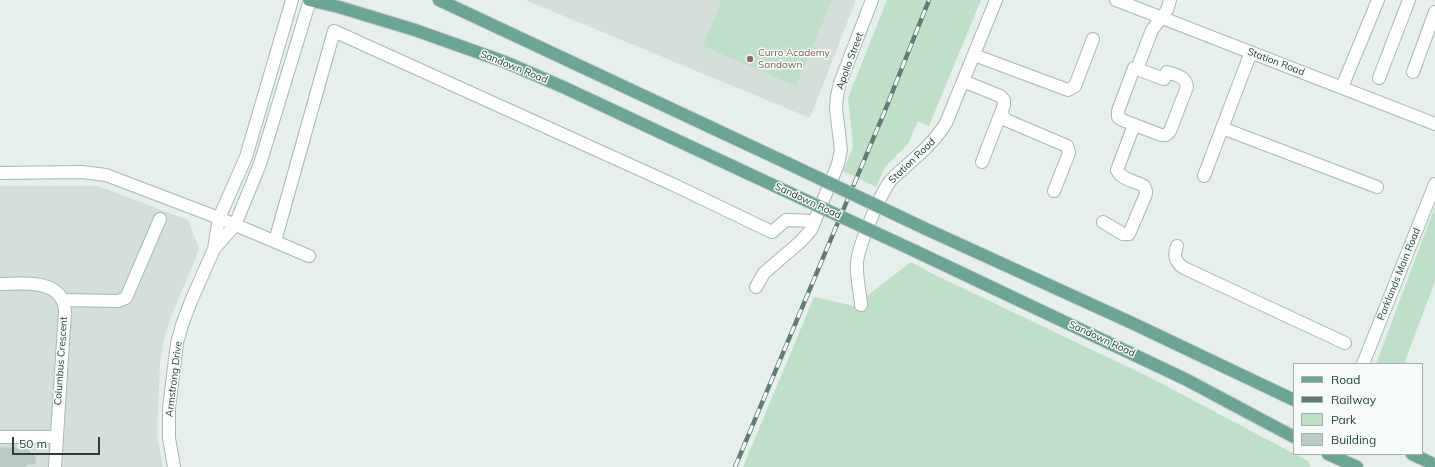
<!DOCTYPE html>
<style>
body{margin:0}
#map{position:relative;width:1435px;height:467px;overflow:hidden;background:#e6efeb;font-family:Mulish,sans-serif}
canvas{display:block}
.legend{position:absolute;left:1293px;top:363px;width:130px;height:92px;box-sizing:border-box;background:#f7fbf9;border:1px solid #a3b1ad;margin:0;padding:5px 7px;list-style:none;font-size:12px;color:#24423a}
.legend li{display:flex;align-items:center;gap:8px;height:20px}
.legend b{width:20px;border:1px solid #a3b1ad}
.scale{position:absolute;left:12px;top:437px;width:88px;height:18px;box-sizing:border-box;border:2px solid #24423a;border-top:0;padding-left:5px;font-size:12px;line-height:14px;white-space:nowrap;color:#24423a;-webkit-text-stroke:3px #f7fbf9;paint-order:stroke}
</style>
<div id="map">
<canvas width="1435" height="467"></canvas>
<ul class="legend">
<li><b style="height:5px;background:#6aa596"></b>Road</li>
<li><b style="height:5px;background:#5f7d75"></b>Railway</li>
<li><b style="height:11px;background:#bfe0c8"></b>Park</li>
<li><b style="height:11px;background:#bbcac4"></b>Building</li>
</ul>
<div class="scale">50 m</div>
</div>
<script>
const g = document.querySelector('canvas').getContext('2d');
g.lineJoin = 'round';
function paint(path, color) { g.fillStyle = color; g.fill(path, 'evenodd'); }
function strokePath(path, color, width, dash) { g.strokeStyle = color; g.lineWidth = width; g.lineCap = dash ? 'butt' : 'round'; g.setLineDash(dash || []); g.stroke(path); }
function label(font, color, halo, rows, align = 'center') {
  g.font = font + ' Mulish,sans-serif'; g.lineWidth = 3; g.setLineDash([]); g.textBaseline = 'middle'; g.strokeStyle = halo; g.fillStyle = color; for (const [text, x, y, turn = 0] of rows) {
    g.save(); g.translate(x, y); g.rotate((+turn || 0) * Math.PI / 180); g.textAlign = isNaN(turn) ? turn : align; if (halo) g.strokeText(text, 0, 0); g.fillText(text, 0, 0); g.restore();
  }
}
const built = new Path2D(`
 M525,0H856L810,118Z
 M0,186H98L188,220L199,248L195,260L172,314L165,335L160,363L157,435L163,467H0Z`);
const green = new Path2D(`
 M722,0H832L796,86L703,46Z
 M887,0H981L929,126L918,121L908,144L885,167L876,187L843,171L853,147L848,98Z
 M1435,206V282L1408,353L1404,364H1376Z
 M911,262L935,275L1151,378L1308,461L1310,465V467H743L814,297L854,306Z`);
const building = new Path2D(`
 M0,448H18V450H28L35,457V464H26V467H0Z`);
const minor = new Path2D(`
 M1116,0L1435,124
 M974,55L1068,90L1075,86L1093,39
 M1137,69L1164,79L1167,72C1175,75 1186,76 1187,87L1170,131L1166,135H1161L1122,120L1118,117V111L1134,68L1137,69L1152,30L1167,10L1170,0
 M1413,72L1435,12
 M1379,78L1409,0
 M963,81L1000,96L1004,100V105L982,162
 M1342,87L1378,0
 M1002,111L1003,116L1006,120L1067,146L1069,153L1054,191
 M1222,128L1377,187
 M0,173L82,172L106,175L219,218L309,256
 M1204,176L1251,52
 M1103,222L1123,234H1129L1146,194V191L1144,186C1136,181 1121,180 1117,170L1134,125
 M275,241L334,31L672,184L772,232L786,220L815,221
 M1177,246C1173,256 1175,262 1184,268L1345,343
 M214,249L235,225L260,164L310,0
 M0,284C18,284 51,279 62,299C64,302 64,307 65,311L55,467
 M756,287L764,273L800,242L811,230L838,164L841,150L836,109L837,96L840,83L872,0
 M62,300L118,301L126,298L160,219
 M861,305C860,292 856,276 857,262C859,245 881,190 893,178C912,160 932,146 946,123L996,0
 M1363,364L1435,184
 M0,437H56
 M174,467L169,438V408L177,343L182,325L191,301L214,249L219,218L246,157L292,0`);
const major = new Path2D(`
 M309,0L339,7L415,30L505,62L563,87L777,187
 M439,0L787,163
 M926,229L1132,323L1294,400
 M915,251L1185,379L1294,437
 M1328,454L1357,467
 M1412,454L1435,465`);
const rail = new Path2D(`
 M735,467L884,113L929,0`);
const majorBridge = new Path2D(`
 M787,163L926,229
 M777,187L915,251`);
const markers = [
 [750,59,4,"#8d6e63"]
];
const educationNames = [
 ["Curro Academy",758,53],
 ["Sandown",758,65]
];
const streetNames = [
 ["Apollo Street",850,61,-70],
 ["Station Road",1276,62,21],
 ["Sandown Road",514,67,22],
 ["Station Road",912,161,-44],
 ["Sandown Road",808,201,25],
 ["Parklands Main Road",1399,274,-68],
 ["Sandown Road",1102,339,25],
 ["Columbus Crescent",61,361,-86],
 ["Armstrong Drive",174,379,-83]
];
paint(built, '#d4dfda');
paint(green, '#bfe0c8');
paint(building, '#bbcac4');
strokePath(building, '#b8c9c2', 1);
strokePath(minor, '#a8b8b2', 14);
strokePath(major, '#c2cac8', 14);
strokePath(minor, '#fff', 12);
strokePath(major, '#6aa596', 12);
strokePath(rail, '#5f7d75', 4.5);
strokePath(rail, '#f7fbf9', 3, [9]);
strokePath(majorBridge, '#c2cac8', 14, []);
strokePath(majorBridge, '#6aa596', 12);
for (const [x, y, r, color] of markers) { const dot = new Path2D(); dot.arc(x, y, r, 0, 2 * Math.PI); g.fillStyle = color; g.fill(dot); strokePath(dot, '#f7fbf9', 1.5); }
label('10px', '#785e54', '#f7fbf9', educationNames, 'left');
label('10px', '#24423a', '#f7fbf9', streetNames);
</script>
